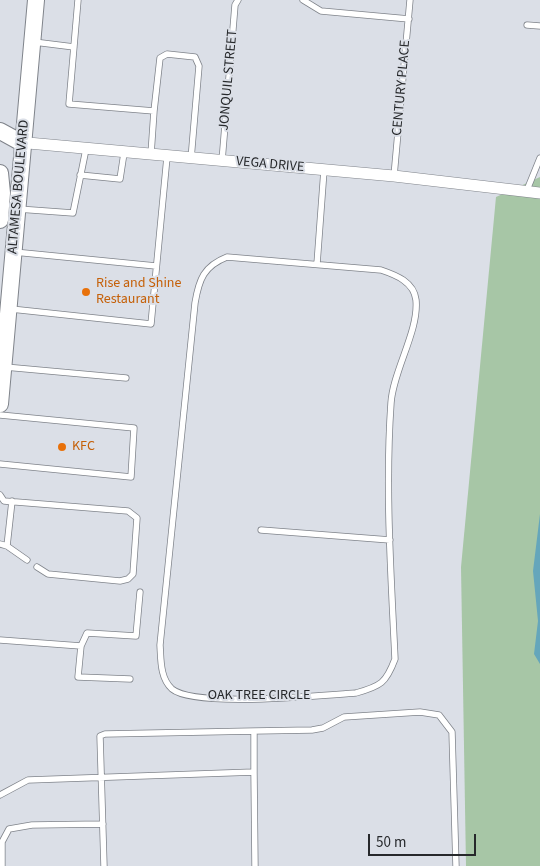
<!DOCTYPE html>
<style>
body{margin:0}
#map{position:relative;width:540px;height:866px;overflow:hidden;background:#dbdfe7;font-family:"Source Sans 3",sans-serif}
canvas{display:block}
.scale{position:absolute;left:368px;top:834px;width:108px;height:22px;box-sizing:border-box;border:2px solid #26282b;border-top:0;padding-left:6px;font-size:15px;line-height:18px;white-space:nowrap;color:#26282b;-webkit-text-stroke:4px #dbdfe7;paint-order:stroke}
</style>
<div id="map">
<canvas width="540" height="866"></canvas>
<div class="scale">50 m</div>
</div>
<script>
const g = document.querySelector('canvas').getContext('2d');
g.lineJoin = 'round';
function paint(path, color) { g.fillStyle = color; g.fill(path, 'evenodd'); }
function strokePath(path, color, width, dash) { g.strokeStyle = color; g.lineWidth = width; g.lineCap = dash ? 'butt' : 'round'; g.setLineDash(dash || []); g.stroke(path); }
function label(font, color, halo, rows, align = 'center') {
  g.font = font + ' "Source Sans 3",sans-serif'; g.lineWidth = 4; g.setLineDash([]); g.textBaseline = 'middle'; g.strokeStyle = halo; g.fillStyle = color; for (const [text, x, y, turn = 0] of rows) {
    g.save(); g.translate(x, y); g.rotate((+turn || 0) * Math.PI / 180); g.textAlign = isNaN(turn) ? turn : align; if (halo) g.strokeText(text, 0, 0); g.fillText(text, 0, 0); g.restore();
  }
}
const green = new Path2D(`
 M540,177V866H466L461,567L496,197Z`);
const water = new Path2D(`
 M540,514V664L534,654L538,621L533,571Z`);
const service = new Path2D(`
 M78,0L69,104L154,111L151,154
 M303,0L321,11L409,19
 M527,25L540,26
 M34,42L74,47
 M154,111L160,58L167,54L195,57L199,66L191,159
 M222,161L235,5L238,0
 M80,175L120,179L124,153
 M394,176L410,0
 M527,190L540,158
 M18,209L73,213L86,149
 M14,252L156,266
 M227,257L381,270C396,275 414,282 416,300C419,331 393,371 391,403C385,488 391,574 395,659C386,683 381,686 356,693C322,695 195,708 172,689C160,678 161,660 160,645L195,303C199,279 204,266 227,257Z
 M317,264L324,170
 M11,309L151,324L167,157
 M5,367L126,378
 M0,415L134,428L131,477L0,464
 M0,495L4,501L128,511L137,518L133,574L128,579L120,581L48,574L37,567
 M261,530L390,540
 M0,544L7,546L27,560
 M7,546L12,501
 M0,640L81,646L78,677L130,679
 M81,646L87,633L136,636L140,592
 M254,772V731L312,730L323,728L344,717L420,712L439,715L452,732L456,866
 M0,795L28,780L254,772L255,866
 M2,866V842L9,829L32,825L103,824
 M104,866L100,736L105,734L254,731`);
const minor = new Path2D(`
 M17,142L394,176L540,193`);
const secondary = new Path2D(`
 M0,131L22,143
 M0,173L2,193L0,220
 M0,404L36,0`);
const markers = [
 [86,292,5,"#e8710a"],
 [62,447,5,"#e8710a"]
];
const streetNames = [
 ["JONQUIL STREET",229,80,-85],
 ["CENTURY PLACE",402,88,-85],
 ["VEGA DRIVE",270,165,5],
 ["ALTAMESA BOULEVARD",19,187,-85],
 ["OAK TREE CIRCLE",259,696]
];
const foodNames = [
 ["Rise and Shine",96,284],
 ["Restaurant",96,300],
 ["KFC",72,447]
];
paint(green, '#a7c6a6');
paint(water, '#65a6bb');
strokePath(service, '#7f838a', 7);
strokePath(minor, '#7f838a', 12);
strokePath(secondary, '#7f838a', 18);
strokePath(service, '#fff', 5.5);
strokePath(minor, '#fff', 11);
strokePath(secondary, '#fff', 16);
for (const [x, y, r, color] of markers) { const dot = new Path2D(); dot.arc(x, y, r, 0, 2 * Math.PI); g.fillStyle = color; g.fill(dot); strokePath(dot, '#dbdfe7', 2); }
label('14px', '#26282b', '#dbdfe7', streetNames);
label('14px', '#c56008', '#dbdfe7', foodNames, 'left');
</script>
